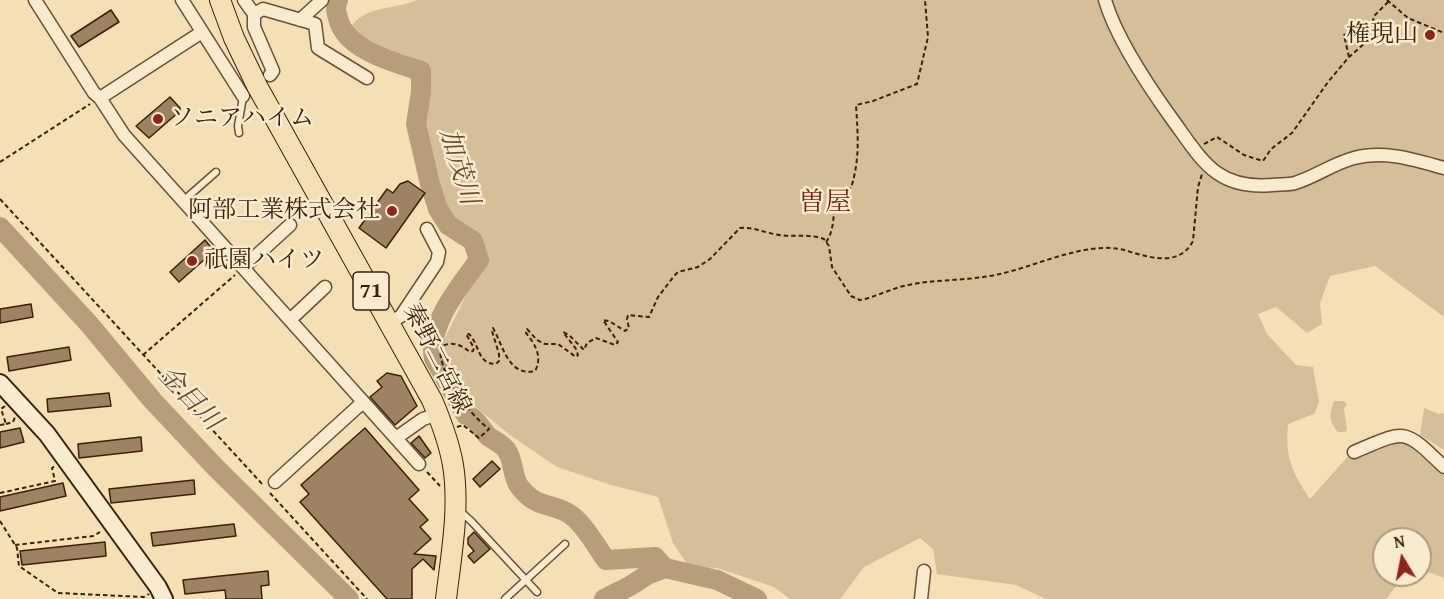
<!DOCTYPE html>
<meta charset="utf-8">
<style>
body{margin:0}
#map{position:relative;width:1444px;height:599px;overflow:hidden;background:#f4e0b5;font-family:"Gentium Book Plus",serif}
canvas{display:block}
.north{position:absolute;left:1372px;top:527px;width:60px;height:60px;box-sizing:border-box;background:#f8ebcf;border:2px solid #ae9980;border-radius:50%;rotate:350deg;font-size:16px;font-weight:700;line-height:24px;text-align:center;color:#3e1f09}
.north::after{content:'';display:block;margin:auto;width:21px;height:27px;background:#8f2418;clip-path:polygon(50% 0,100% 100%,50% 72%,0 100%)}
</style>
<div id="map">
<canvas width="1444" height="599"></canvas>
<div class="north">N</div>
</div>
<script>
const g = document.querySelector('canvas').getContext('2d');
g.lineJoin = 'round';
function paint(path, color) { g.fillStyle = color; g.fill(path, 'evenodd'); }
function strokePath(path, color, width, dash) { g.strokeStyle = color; g.lineWidth = width; g.lineCap = dash ? 'butt' : 'round'; g.setLineDash(dash || []); g.stroke(path); }
function label(font, color, halo, rows, align = 'center') {
  g.font = font + ' "Gentium Book Plus","Noto Serif JP",serif'; g.lineWidth = 5; g.setLineDash([]); g.textBaseline = 'middle'; g.strokeStyle = halo; g.fillStyle = color; for (const [text, x, y, turn = 0] of rows) {
    g.save(); g.translate(x, y); g.rotate((+turn || 0) * Math.PI / 180); g.textAlign = isNaN(turn) ? turn : align; if (halo) g.strokeText(text, 0, 0); g.fillText(text, 0, 0); g.restore();
  }
}
const green = new Path2D(`
 M417,0H1444V317L1375,266L1330,276L1320,303L1322,324L1307,333L1276,307L1258,314L1267,334L1296,365L1313,367L1319,402L1314,414L1288,424C1285,458 1292,472 1310,499L1350,454L1402,437L1413,443L1444,473V578L1420,569V539H1384V575H1405L1386,599H1046L1016,585L937,574L933,549L920,538L864,567L840,599H790L774,587L717,568L689,567L673,543L658,497L611,485L557,467L510,435L472,404L447,358L443,342L479,269L468,231L443,209L413,80C387,68 360,54 352,25C369,5 394,10 417,0Z
 M1334,401H1344L1347,405L1344,408L1347,430L1345,432H1338C1329,421 1329,415 1334,401Z
 M1424,408L1439,414L1444,413V450L1420,435Z`);
const river = new Path2D(`
 M338,0C335,7 336,11 338,18C345,50 394,62 421,71V92L416,124L430,184L438,209L448,225L473,241L479,260C460,286 427,325 434,358L466,415C477,417 481,430 489,437C495,441 504,445 507,451C514,461 512,476 519,486C537,510 552,502 571,515C585,525 596,546 606,560L655,557L665,568
 M0,227L89,324L153,401L216,468L349,599
 M604,599L630,586L647,575L665,568L717,580L757,599`);
const building = new Path2D(`
 M111,10L119,22L79,47L71,36Z
 M170,97L180,108V111L149,138L136,126Z
 M408,181L425,193L386,248L359,228L387,189L393,193L400,184Z
 M205,240L214,251L179,282L170,272Z
 M31,304L33,317L0,323V309Z
 M69,347L71,360L9,371L7,357Z
 M387,373L401,376L417,406L395,425L370,397L382,387L377,381Z
 M109,393L111,406L48,412L47,399Z
 M20,428L24,442L0,448V432Z
 M365,428L419,490L409,499L428,520L420,527L431,539L414,554L436,556L434,570L423,559L412,569V599H387L300,502L309,494L301,485Z
 M419,436L431,453L425,458L411,443Z
 M141,437L142,451L79,458L78,444Z
 M492,461L500,469L480,487L473,479Z
 M194,480L195,494L111,503L109,489Z
 M63,483L66,496L0,511V497Z
 M234,524L236,536L153,546L151,533Z
 M474,532L490,549L474,563L468,556L474,551L468,544V538Z
 M105,542L106,556L22,565L20,551Z
 M268,571L269,585L261,586L262,599H226L225,590L185,594L183,580Z`);
const path = new Path2D(`
 M1387,0L1408,18L1444,33
 M1349,57L1344,35L1366,30
 M1204,144L1217,137L1244,155L1263,161L1271,149L1292,133L1328,82L1349,57L1366,42L1367,30L1372,26L1374,16L1388,2
 M0,162L90,104
 M0,199L264,486
 M826,242C837,228 832,200 837,195C841,192 847,190 851,188C860,159 858,136 856,105L873,101L917,84L928,37L925,0
 M143,355L235,275
 M6,424L13,422L15,417
 M0,425L6,424L1,409L5,406
 M457,427L463,425L479,438L489,429C468,413 439,374 440,347C451,341 460,344 470,352L473,351L474,348L466,334H469C480,345 477,364 496,364L499,361V354L492,331L493,328C503,345 508,377 535,371C543,357 535,344 526,333L527,329L537,340L545,344H558L576,357L578,355L576,349L563,332L569,335L584,350L587,343L596,338L615,345L618,342L603,320L609,321L625,331L629,328L627,319L628,315L649,317L658,297L674,276L678,272L698,267L710,259L740,228C753,227 763,232 774,234C791,238 808,233 824,239L829,246L832,267L851,296L860,300C876,297 892,288 908,285C937,279 966,281 995,275C1033,268 1086,240 1124,250C1148,257 1179,268 1193,241L1198,187L1202,174
 M427,472L440,486
 M0,493L55,481L52,468L55,466
 M270,493L367,599
 M0,521L17,548L19,566L58,593L144,597L149,594
 M15,545L93,536L100,532`);
const lane = new Path2D(`
 M239,133L238,126L243,97
 M183,201L216,172
 M460,511L472,522L537,592
 M505,599L565,544`);
const street = new Path2D(`
 M35,0L94,93L100,98L124,135L419,464
 M182,0L243,96
 M244,0L254,14V27L273,71L270,75
 M1105,0C1116,38 1149,87 1172,119C1202,160 1216,190 1272,185C1279,184 1288,185 1295,183C1315,177 1334,163 1354,158C1385,150 1415,160 1444,168
 M254,14L263,9L315,24L318,48L367,78
 M300,20L322,0
 M100,98L202,32
 M244,267L290,225
 M291,319L325,287
 M390,323L401,316L437,262L439,252L427,229
 M396,438L423,419L438,414
 M1354,452C1406,430 1403,427 1444,467
 M275,482L363,402
 M921,599L924,571`);
const secondary = new Path2D(`
 M0,383L47,434L158,587L164,599`);
const primary = new Path2D(`
 M220,0L234,38L257,86L432,400C441,421 449,442 453,465C460,509 451,556 446,599`);
const markers = [
 [1430,35,6,"#8f2418"],
 [158,119,6,"#8f2418"],
 [392,211,6,"#8f2418"],
 [192,261,6,"#8f2418"]
];
const shields = [
 [371,291,36]
];
const shieldNames = [
 ["71",371,291]
];
const poiNames = [
 ["権現山",1418,35],
 ["ソニアハイム",170,119,"left"],
 ["阿部工業株式会社",380,211],
 ["祇園ハイツ",204,261,"left"]
];
const streetNames = [
 ["秦野二宮線",436,359,63]
];
const waterNames = [
 ["加茂川",458,167,73],
 ["金目川",189,399,46]
];
const neighbourhoodNames = [
 ["曽屋",825,203]
];
paint(green, '#d5bf98');
strokePath(river, '#b69e7b', 20);
paint(building, '#9d8362');
strokePath(building, '#3e1f09', 1.5);
strokePath(lane, '#6c4f34', 9);
strokePath(street, '#6c4f34', 15);
strokePath(secondary, '#3e1f09', 20);
strokePath(primary, '#3e1f09', 22);
strokePath(path, '#3e1f09', 2, [4.5, 3]);
strokePath(lane, '#f8ebcf', 6);
strokePath(street, '#f8ebcf', 12);
strokePath(secondary, '#f8ebcf', 16);
strokePath(primary, '#f4e0b5', 20);
for (const [x, y, r, color] of markers) { const dot = new Path2D(); dot.arc(x, y, r, 0, 2 * Math.PI); g.fillStyle = color; g.fill(dot); strokePath(dot, '#f8ebcf', 2); }
for (const [x, y, w] of shields) { const box = new Path2D(); box.roundRect(x - w / 2, y - 19, w, 38, 4.5); g.fillStyle = '#f8ebcf'; g.fill(box); strokePath(box, '#3e1f09', 1.5); }
label('bold 22px', '#3e1f09', null, shieldNames);
label('24px', '#3e1f09', '#f8ebcf', poiNames, 'right');
label('24px', '#3e1f09', '#f8ebcf', streetNames);
label('italic 26px', '#684b31', '#f8ebcf', waterNames);
label('26px', '#7a1f14', '#f8ebcf', neighbourhoodNames);
</script>
